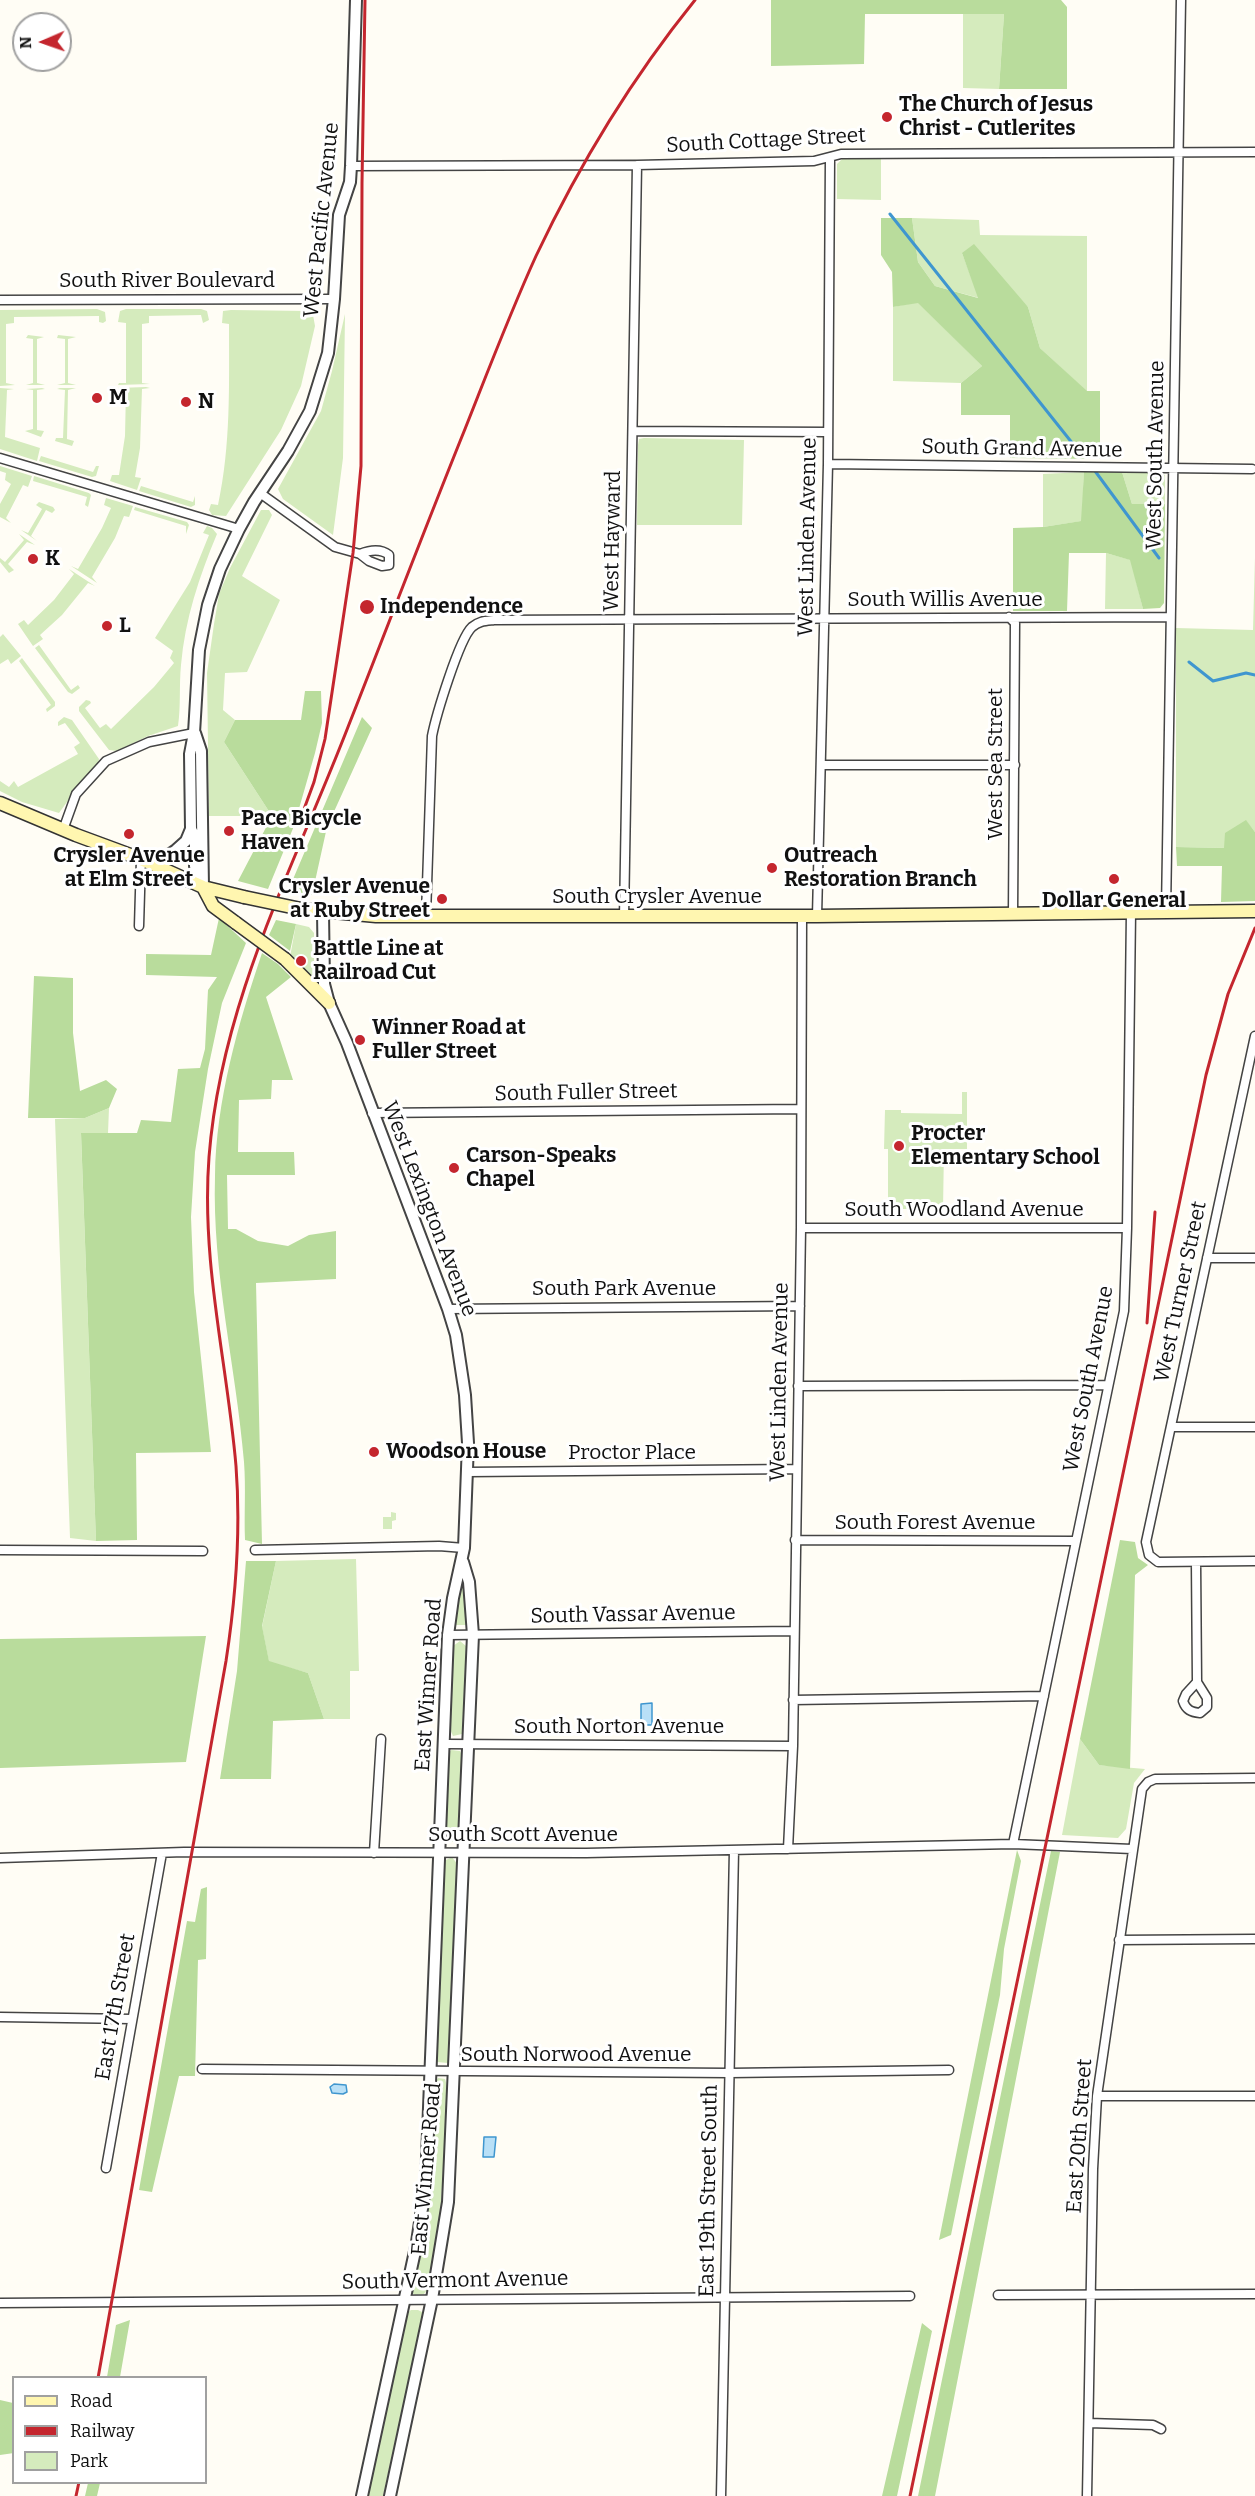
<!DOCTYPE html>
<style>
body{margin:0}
#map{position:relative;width:1255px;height:2496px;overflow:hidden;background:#fffdf5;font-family:Bitter,serif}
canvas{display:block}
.legend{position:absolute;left:12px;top:2376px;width:195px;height:108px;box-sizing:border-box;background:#fff;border:2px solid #a0a0a0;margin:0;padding:8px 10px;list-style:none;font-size:18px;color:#111}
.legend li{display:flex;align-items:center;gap:12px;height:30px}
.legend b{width:30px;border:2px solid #a0a0a0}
.north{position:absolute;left:12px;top:12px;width:60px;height:60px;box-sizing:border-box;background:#fff;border:2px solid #a0a0a0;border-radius:50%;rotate:268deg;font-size:16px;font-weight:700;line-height:24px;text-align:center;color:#111}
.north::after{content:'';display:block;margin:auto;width:21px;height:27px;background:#c4262e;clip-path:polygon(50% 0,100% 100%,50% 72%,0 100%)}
</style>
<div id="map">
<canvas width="1255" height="2496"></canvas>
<ul class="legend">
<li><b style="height:8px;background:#fff6b0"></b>Road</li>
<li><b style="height:8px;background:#c4262e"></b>Railway</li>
<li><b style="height:16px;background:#d5ebbd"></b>Park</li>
</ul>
<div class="north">N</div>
</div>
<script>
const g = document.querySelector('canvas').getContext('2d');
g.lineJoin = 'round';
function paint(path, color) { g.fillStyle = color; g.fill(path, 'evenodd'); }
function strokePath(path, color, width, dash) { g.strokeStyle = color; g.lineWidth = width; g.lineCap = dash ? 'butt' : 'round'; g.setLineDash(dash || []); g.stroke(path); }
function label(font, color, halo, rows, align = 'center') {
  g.font = font + ' Bitter,serif'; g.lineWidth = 6; g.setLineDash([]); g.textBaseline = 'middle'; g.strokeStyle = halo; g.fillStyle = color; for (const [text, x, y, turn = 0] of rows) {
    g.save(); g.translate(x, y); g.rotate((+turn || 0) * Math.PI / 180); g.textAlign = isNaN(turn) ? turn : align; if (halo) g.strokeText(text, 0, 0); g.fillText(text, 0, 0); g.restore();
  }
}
const green = new Path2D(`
 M963,13L1004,14L999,89L963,88Z
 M881,158V200L837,199V164L842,159Z
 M912,218L979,220L980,235L1087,236V392L1040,348L1028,307L962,253L979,298L935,286L918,262Z
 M918,302L982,366L961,383L893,381V307Z
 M97,309L105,312L106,321L103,323L99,322V316L14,317V323L6,324V383L15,385L0,386V310Z
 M126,309H201L207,311L209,320L203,323L201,315L149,316V323L142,324V383L150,384L118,385L119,383H126V323L118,322L120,311Z
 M231,310L307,311L313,315L315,326L301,386L281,430L226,516L212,515L209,510L211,504L218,505C231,445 229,385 229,324L222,323L223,311Z
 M345,314L343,458L333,535L283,499L278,489L321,411L332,371Z
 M28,335L44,337L37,339V383L45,385H26L33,383V339L26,338Z
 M58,335L76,337L68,339V383L76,385H57L65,383V339L57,338Z
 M146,387L150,388L142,389L140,448L135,477L141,478L137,490L110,481L112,475H119L125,436L126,390L118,388Z
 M0,388L14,389L7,390L5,437L40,448L37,461L0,449Z
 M42,388L45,389L37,390V430L44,431L41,437L25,431L33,429V390L26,389Z
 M60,388H76L68,390L67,439L74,441L72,446L55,441L56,438H63L65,390L57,389Z
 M644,438L744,440L742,525H637L638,445L639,439Z
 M41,456L93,472L96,466H99L96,476L92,477L39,461Z
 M0,466L32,476L28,487L23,485L6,518L11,523L0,517V504L11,484L5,480L6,473L0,471Z
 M1084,472L1082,521L1043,527V474Z
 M1122,472H1160L1165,475V504H1132Z
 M34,476L89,493L91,495L88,507L85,505L87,497L33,481Z
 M141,486L193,502L195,496V505L191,507L139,491Z
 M106,498L133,506L129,517L124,516L115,538L92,577L97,583L71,566L78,569L102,528L111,508L104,505Z
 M39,502L53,507L55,510L52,513L46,510L31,536L37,541L21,530L28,533L42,509L36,505Z
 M135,507L187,522L189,525L186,534V526L134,510Z
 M261,510H269L272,515L242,576L280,600L247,672L225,673L223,710L235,720L224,742L272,816H209L207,673L214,624L219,594L230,568Z
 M207,526L212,528L217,534C199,577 185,619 181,665C179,686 181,706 178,726L148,736L117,751L109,750L79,711V707L86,700L90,701L91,703L85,708L100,728L106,724L111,729L154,687L174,663L170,658L173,651L155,638L190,582L209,535L203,533Z
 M19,534L35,545L27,542L8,564L14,570L9,573L0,562V558L5,562L24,540Z
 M1106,553L1131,560L1143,609H1105Z
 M1255,557V832L1246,821L1225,848L1176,847V628L1253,630Z
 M69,569L95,586L88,583L62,615L40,635L43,639L33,646L18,624L24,620L28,625L54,600L74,574Z
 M3,634L21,656L11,664L8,659L0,664V637Z
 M39,645L71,690L78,685L80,688L72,694L68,692L35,648Z
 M22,658L55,702V706L47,712L46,709L51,705L19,661Z
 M64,717L72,720L99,759L98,764L83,780L59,813L22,802L0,791V781L9,787L14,781L18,787L78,754L74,747L80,743L65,723L58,726V722Z
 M296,924L309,927L314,933V975L313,977L290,957Z
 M962,1092H967V1149H944L943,1209H888V1149H884L885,1110H901V1113L962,1114Z
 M109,1108L108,1133L81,1134L96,1541L70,1538L55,1119L85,1118Z
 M391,1512L396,1513V1520L392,1521V1529H383V1517H391Z
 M356,1559L359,1671H350V1719H324L308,1673L269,1662L262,1627L276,1561Z
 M462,1577H464L467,1622L466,1625H456L455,1621Z
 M460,1641L466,1646L462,1734L453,1736L450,1729L453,1646Z
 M1080,1739L1099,1765L1145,1769L1134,1783L1126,1829L1118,1838L1062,1835Z
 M451,1750L460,1751L462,1755L459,1837L453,1842H448L446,1835L449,1753Z
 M452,1857L458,1865L449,2059L448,2063L437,2062L436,2055L444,1861Z
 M438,2078L445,2079L448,2089L440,2219L427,2290L424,2294L415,2295L412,2293V2287L432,2166L435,2083Z
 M411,2310H418L422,2312V2319L383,2496H367L406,2314Z`);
const forest = new Path2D(`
 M771,0H1061L1067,7V89H999L1004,14H865L864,64L771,66Z
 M881,218H912L918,262L935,286L978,298L962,253L974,244L1028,307L1040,348L1087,391H1100V459L1010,458V415H961V383L982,366L918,303L893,307L892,272L881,255Z
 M1084,472H1122L1132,504H1165L1164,603L1160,608L1143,609L1130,560L1106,553H1069L1067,611H1013V528L1043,527L1081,521Z
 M305,691H321L322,723L315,753L294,826L268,889L238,881L272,816L224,742L235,720H301Z
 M362,717L372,728L327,827L312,895L288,891Z
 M1246,820L1255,832V901L1221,902L1222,866H1177L1176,847L1224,848L1225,833Z
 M219,918L246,943L222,1003L208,1069L195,1152L191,1217L194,1292L211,1452L136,1453L137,1540L96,1541L81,1133H137L141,1120L171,1122L178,1069L200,1068L205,1049L208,990L217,977L146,975V954L211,955Z
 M276,920L296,924L290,951L269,935Z
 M262,953L278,964L291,977L266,997L293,1080H272L271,1099L239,1100L238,1152H294L295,1175H227L228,1229H236L258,1241L288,1246L309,1235L336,1231V1279L256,1283L262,1544L245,1540C244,1514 246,1488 244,1462C236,1366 212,1273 215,1176C216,1101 238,1024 262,953Z
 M34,976L73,978V1033L80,1091L106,1080L117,1089L109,1108L85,1118H28Z
 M1120,1540L1135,1542L1138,1558L1148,1565L1135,1575L1130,1769L1099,1765L1080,1739Z
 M246,1561H276L262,1626L269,1661L308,1673L324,1719L273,1721L271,1779H220L237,1671Z
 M206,1636L186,1762L0,1768V1639Z
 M1017,1850L1021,1861L1004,1949L1000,1995L951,2235L939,2240Z
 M1051,1851L1060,1852L935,2496H918Z
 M207,1887L206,1959L198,1960L195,2076H179L152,2192L139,2190L187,1921L195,1922L201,1889Z
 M130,2320L120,2377H107L116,2325Z
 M922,2323L932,2331L897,2496H882Z
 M0,2400L13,2403L14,2453L0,2455Z
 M88,2483H100L97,2496H85Z`);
const water = new Path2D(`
 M652,1703V1725H641V1704Z
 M334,2084L346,2085L347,2092L343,2094L332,2093L330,2087Z
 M484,2137H496L494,2157H483Z`);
const stream = new Path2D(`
 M890,214L1073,444
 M1095,471L1159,558
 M1189,662L1213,681L1246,673L1255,675`);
const minor = new Path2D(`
 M351,166L637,165L814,161L841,154L1255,152
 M0,300L334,299
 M633,431L828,432
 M0,458L239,529
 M828,464L1252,469
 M260,493L335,547L360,554L369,561L382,566L389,565V555C380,548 370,550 360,554
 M1009,617L1015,623L1013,913
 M822,765H1015
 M63,830L76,794L106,761L149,742L194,733
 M1166,911L1181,0
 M426,915L432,736C436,716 459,639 472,627C479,621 485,621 494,620L1170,617
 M817,916L828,464L830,159
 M624,917L637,165
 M139,926L141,859
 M1255,1036L1146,1542L1149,1555L1158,1562L1255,1561
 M372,1113L800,1109
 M801,1228H1127
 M1207,1258H1255
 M448,1309L800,1306
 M798,1386L1108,1385
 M1171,1427H1255
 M468,1472L796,1469
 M795,1540L1075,1541
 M0,1550L203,1551
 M255,1550L439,1546L464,1548
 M1196,1562L1197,1682L1186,1694L1183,1701C1186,1710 1191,1712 1200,1713L1207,1707V1698L1197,1682
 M448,1635L794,1631
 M793,1700L1044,1696
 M445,1744L793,1746
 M1013,1844L1124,1311L1127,1228L1131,912
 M788,1849L793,1746L801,1228L802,916
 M374,1853L381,1739
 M0,1858L184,1852L586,1853L1013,1844L1132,1849
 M1119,1940L1255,1939
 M0,2017L132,2019
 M202,2069L730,2073L949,2070
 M1097,2096H1255
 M106,2168L162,1853
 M998,2295L1255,2294
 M0,2303L910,2296
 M1089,2423L1153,2425L1161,2429
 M721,2496L734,1850
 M1087,2496L1093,2169L1097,2096L1142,1789L1148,1782L1155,1779L1255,1778`);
const tertiary = new Path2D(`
 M195,733L201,751L203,887
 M191,829L195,837V866L201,881
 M149,862L166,857L176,850L186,841L191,829L190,754L194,733L199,650L208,605L220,569L239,529L254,502L288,451L310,411L328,353L334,299L339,215L350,182L351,166L356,0
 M323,912L324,984L329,1003L347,1043L448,1309L456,1335L465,1395L468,1443L464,1548L453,1598L448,1635L426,2182L417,2242L362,2496
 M390,2496L432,2299L448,2202L473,1635L469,1582L463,1562`);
const secondary = new Path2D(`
 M0,803L76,835L141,859L203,887L244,897
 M203,887L213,906L236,923
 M301,909L376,916H817L1255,911
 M285,959L329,1003`);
const rail = new Path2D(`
 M300,820L314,782L325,739L353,553L361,466L362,183L365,0
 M1147,1323L1155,1212
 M98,2378L226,1661C236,1596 241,1532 236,1466C227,1361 201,1263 209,1157C221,1002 293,869 348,727C387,628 425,528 465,429C488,371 510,313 536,256C579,165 632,78 695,0
 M76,2496L79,2482
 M910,2496L1206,1075L1228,994L1255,928`);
const secondaryBridge = new Path2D(`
 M244,897L301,909
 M236,923L285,959`);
const markers = [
 [887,117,6,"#c4262e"],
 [97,398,6,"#c4262e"],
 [186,402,6,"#c4262e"],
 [33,559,6,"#c4262e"],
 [367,607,8,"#c4262e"],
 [107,626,6,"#c4262e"],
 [229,831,6,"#c4262e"],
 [129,834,6,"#c4262e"],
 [772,868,6,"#c4262e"],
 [1114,879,6,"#c4262e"],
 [442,899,6,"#c4262e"],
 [301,961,6,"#c4262e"],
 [360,1040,6,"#c4262e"],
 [899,1146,6,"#c4262e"],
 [454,1168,6,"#c4262e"],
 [374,1452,6,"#c4262e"]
];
const poiNames = [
 ["The Church of Jesus",899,105],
 ["Christ - Cutlerites",899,129],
 ["M",109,398],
 ["N",198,402],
 ["K",45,559],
 ["Independence",380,607],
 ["L",119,626],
 ["Pace Bicycle",241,819],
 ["Haven",241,843],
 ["Crysler Avenue",129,856,"center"],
 ["at Elm Street",129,880,"center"],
 ["Outreach",784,856],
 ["Restoration Branch",784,880],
 ["Crysler Avenue",430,887,"right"],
 ["at Ruby Street",430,911,"right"],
 ["Dollar General",1114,901,"center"],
 ["Battle Line at",313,949],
 ["Railroad Cut",313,973],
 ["Winner Road at",372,1028],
 ["Fuller Street",372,1052],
 ["Procter",911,1134],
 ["Elementary School",911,1158],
 ["Carson-Speaks",466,1156],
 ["Chapel",466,1180],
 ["Woodson House",386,1452]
];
const streetNames = [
 ["South Cottage Street",766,141,-3],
 ["West Pacific Avenue",322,220,-84],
 ["South River Boulevard",167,281],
 ["South Grand Avenue",1022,449,1],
 ["West South Avenue",1156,455,-89],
 ["West Linden Avenue",808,537,-89],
 ["West Hayward",613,541,-89],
 ["South Willis Avenue",945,600],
 ["West Sea Street",996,764,-90],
 ["South Crysler Avenue",657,897],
 ["South Fuller Street",586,1093,-1],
 ["West Lexington Avenue",429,1209,69],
 ["South Woodland Avenue",964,1210],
 ["South Park Avenue",624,1289],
 ["West Turner Street",1181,1292,-78],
 ["West South Avenue",1089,1379,-79],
 ["West Linden Avenue",780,1382,-89],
 ["Proctor Place",632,1453],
 ["South Forest Avenue",935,1523],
 ["South Vassar Avenue",633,1615,-1],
 ["East Winner Road",429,1685,-86],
 ["South Norton Avenue",619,1727],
 ["South Scott Avenue",523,1835],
 ["East 17th Street",116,2007,-80],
 ["South Norwood Avenue",576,2055],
 ["East 20th Street",1080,2136,-86],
 ["East Winner Road",427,2169,-85],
 ["East 19th Street South",709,2191,-89],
 ["South Vermont Avenue",455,2281,-1]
];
paint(green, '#d5ebbd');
paint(forest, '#b9dc9c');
paint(water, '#b9e0f7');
strokePath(water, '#3f96cf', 1.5);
strokePath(stream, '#3f96cf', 3);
strokePath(minor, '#444', 11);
strokePath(tertiary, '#444', 14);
strokePath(secondary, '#333', 15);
strokePath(minor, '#fff', 8);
strokePath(tertiary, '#fff', 10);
strokePath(secondary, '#fff6b0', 12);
strokePath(rail, '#c4262e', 3);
strokePath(secondaryBridge, '#333', 15, []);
strokePath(secondaryBridge, '#fff6b0', 12);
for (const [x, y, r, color] of markers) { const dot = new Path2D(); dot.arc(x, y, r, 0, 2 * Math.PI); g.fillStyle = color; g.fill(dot); strokePath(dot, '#fff', 2); }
label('bold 21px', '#111', '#fff', poiNames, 'left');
label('21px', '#111', '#fff', streetNames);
</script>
